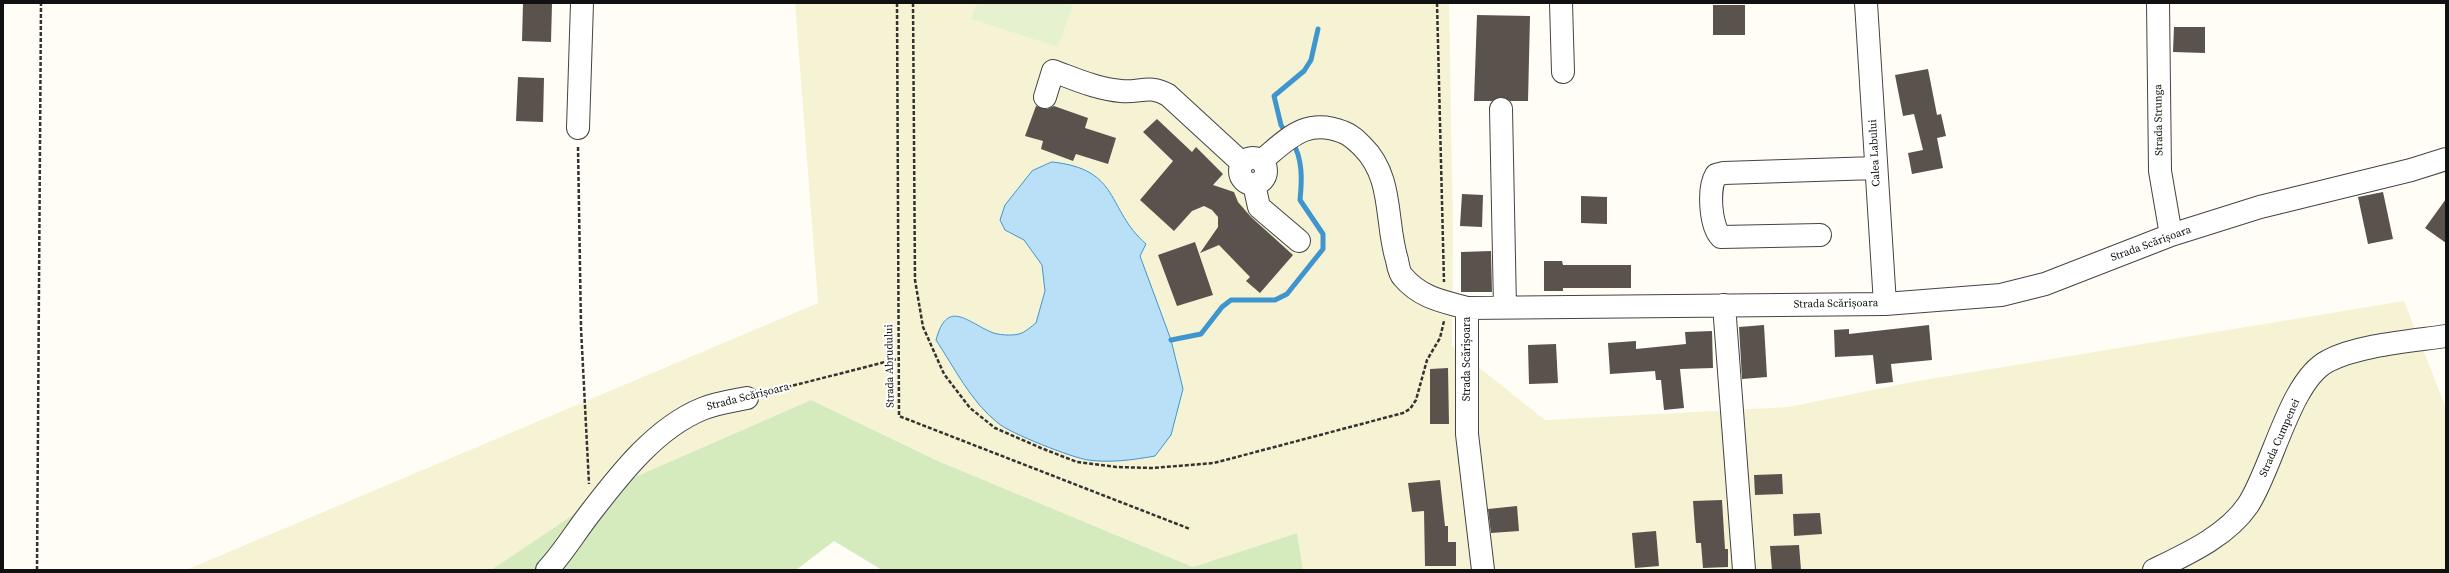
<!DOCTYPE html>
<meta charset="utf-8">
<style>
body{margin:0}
#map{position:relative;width:2449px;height:573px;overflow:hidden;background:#fffdf5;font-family:"Source Serif 4",serif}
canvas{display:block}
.frame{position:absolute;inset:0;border:4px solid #111;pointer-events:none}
</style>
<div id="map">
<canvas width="2449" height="573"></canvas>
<div class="frame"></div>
</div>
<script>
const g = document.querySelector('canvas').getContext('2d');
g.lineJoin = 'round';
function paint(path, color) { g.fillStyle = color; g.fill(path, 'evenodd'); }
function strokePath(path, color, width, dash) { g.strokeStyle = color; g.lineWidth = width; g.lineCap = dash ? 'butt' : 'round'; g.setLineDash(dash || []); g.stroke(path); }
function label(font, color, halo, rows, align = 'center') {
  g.font = font + ' "Source Serif 4",serif'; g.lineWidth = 4; g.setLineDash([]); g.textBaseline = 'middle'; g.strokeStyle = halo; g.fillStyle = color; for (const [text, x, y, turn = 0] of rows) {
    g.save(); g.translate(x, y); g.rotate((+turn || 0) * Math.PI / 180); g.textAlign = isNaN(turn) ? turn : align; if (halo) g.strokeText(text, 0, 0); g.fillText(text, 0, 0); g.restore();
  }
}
const farmland = new Path2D(`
 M795,3H1449L1453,234L1452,346L1545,420L1789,407L1912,382L2404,301L2446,408V570H1303L1297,533L1193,567L938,461L811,400L619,484L491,570H186L818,303Z`);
const green = new Path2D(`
 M811,400L938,461L1193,567L1297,533L1303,570H882L834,541L796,570H491L619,484Z`);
const pitch = new Path2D(`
 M977,3H1066L1073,5L1058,47L971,19Z`);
const water = new Path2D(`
 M1052,162C1121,169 1106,209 1146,244L1140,256L1171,340L1183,389L1171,435L1155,456C1133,460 1110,463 1088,460C1073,458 1009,433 998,423C971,402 954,367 936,340C947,299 966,321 991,332C997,335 1012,336 1019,334C1024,333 1032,326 1036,323L1045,291L1042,265L1024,240L1005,230L1000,220L1005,205L1032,171Z`);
const stream = new Path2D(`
 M1286,133L1281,125L1274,96L1304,71L1311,60L1318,29
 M1171,340L1201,334L1222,307L1231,300H1275L1287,294L1323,249V234L1300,200C1302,180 1303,159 1292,141`);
const building = new Path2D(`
 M523,3L552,4L551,42L522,41Z
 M1713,5H1745V35H1713Z
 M1477,15L1530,16L1528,101H1510L1501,97L1492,101H1474Z
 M2174,27H2205V53L2173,52Z
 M1928,69L1937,115L1941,114L1946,136L1937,138L1943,168L1912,174L1908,153L1923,150L1914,114L1903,116L1895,75Z
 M518,77L544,78L543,122L516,121Z
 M1036,106L1047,109L1054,106L1088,118L1085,128L1116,138L1108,164L1076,154L1073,161L1041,149L1043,141L1025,136Z
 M1157,119L1192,152L1196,147L1223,174L1213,185L1234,192L1238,202L1251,217L1293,255L1260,293L1246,281L1250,277L1219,245L1200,253L1218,227V217L1212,210L1204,206L1192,211L1174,231L1140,200L1173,161L1143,132Z
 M2383,192L2393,239L2368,244L2358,197Z
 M1462,194L1483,195L1482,227L1460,226Z
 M1581,196L1607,197V224L1581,223Z
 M2446,199V243L2425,228Z
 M1195,242L1213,295L1177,306L1158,255Z
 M1491,251L1492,292H1461V252Z
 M1544,261H1562L1563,265H1631V288H1563V291H1544Z
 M1764,325L1767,377L1742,379L1739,327Z
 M1929,325L1932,360L1891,364L1893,382L1876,384L1873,355L1835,357L1834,330L1849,329V334Z
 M1712,331L1713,368L1680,369L1684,408L1664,410L1661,380H1656L1655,371L1610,374L1608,343L1636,341V349L1686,344L1685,332Z
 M1556,344L1558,383L1529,384L1528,345Z
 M1448,368L1449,424H1430V369Z
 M1782,474L1783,494L1755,495L1754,475Z
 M1440,480L1445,526H1448V542H1456V566H1425L1424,511L1412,512L1408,483Z
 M1722,500L1725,549H1728V567L1703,568L1701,543H1696L1693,501Z
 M1517,506L1519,531L1491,533L1488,509Z
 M1820,513L1822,534L1794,536L1793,514Z
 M1656,531L1659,566L1635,568L1632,533Z
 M1799,545L1801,570H1772L1770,546Z`);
const path = new Path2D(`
 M897,3L899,416L1190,529
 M913,3L915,280L923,327L944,374L970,408L995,428L1041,448L1077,462L1116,467L1153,468L1214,463L1403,413L1410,409L1416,400L1427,360L1440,338L1444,321
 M1437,3L1444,282
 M578,147L581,328L589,484
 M764,393L897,359
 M37,570L41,3`);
const minor = new Path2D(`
 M1561,3L1563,72
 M1866,3L1885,304
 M2158,3L2160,171L2171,235
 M1045,97L1053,71C1075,79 1097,89 1121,91C1140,93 1149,84 1168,95L1242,163
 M1501,109L1505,307
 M578,128L582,3
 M1240 171a13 13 0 1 1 26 0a13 13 0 1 1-26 0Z
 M1261,161C1288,139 1306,117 1343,132C1351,135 1356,140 1362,146C1394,177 1385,222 1397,260C1398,265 1399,273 1403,277C1421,298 1442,301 1467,308L1885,304L2001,295L2045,284L2171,235L2260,207L2411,170L2446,159
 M1254,184L1259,207L1299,241
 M1820,235L1721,237C1710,226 1708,188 1716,175L1724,173L1875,168
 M1724,305L1744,570
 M1467,308V434L1483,570
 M547,570C564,552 576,531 591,512C621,473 656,428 702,409C716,403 732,401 747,398
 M2154,570C2187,554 2227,536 2248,505C2272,469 2290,380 2328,361C2358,345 2412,341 2446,336`);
const streetNames = [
 ["Strada Strunga",2159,120,-91],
 ["Calea Labului",1875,153,-93],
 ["Strada Scărișoara",2151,244,-20],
 ["Strada Scărișoara",1836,304,-1],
 ["Strada Scărișoara",1467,359,-90],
 ["Strada Abrudului",890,366,-91],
 ["Strada Scărișoara",748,397,-14],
 ["Strada Cumpenei",2280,438,-66]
];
paint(farmland, '#f6f3d4');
paint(green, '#d5ebbd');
paint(pitch, '#e6f2cf');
paint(water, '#b9e0f7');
strokePath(water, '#3f96cf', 1);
strokePath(stream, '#3f96cf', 5);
paint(building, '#5a524d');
strokePath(minor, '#444', 24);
strokePath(path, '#333', 2.5, [4, 2]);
strokePath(minor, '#fff', 22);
label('11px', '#111', '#fff', streetNames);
</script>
